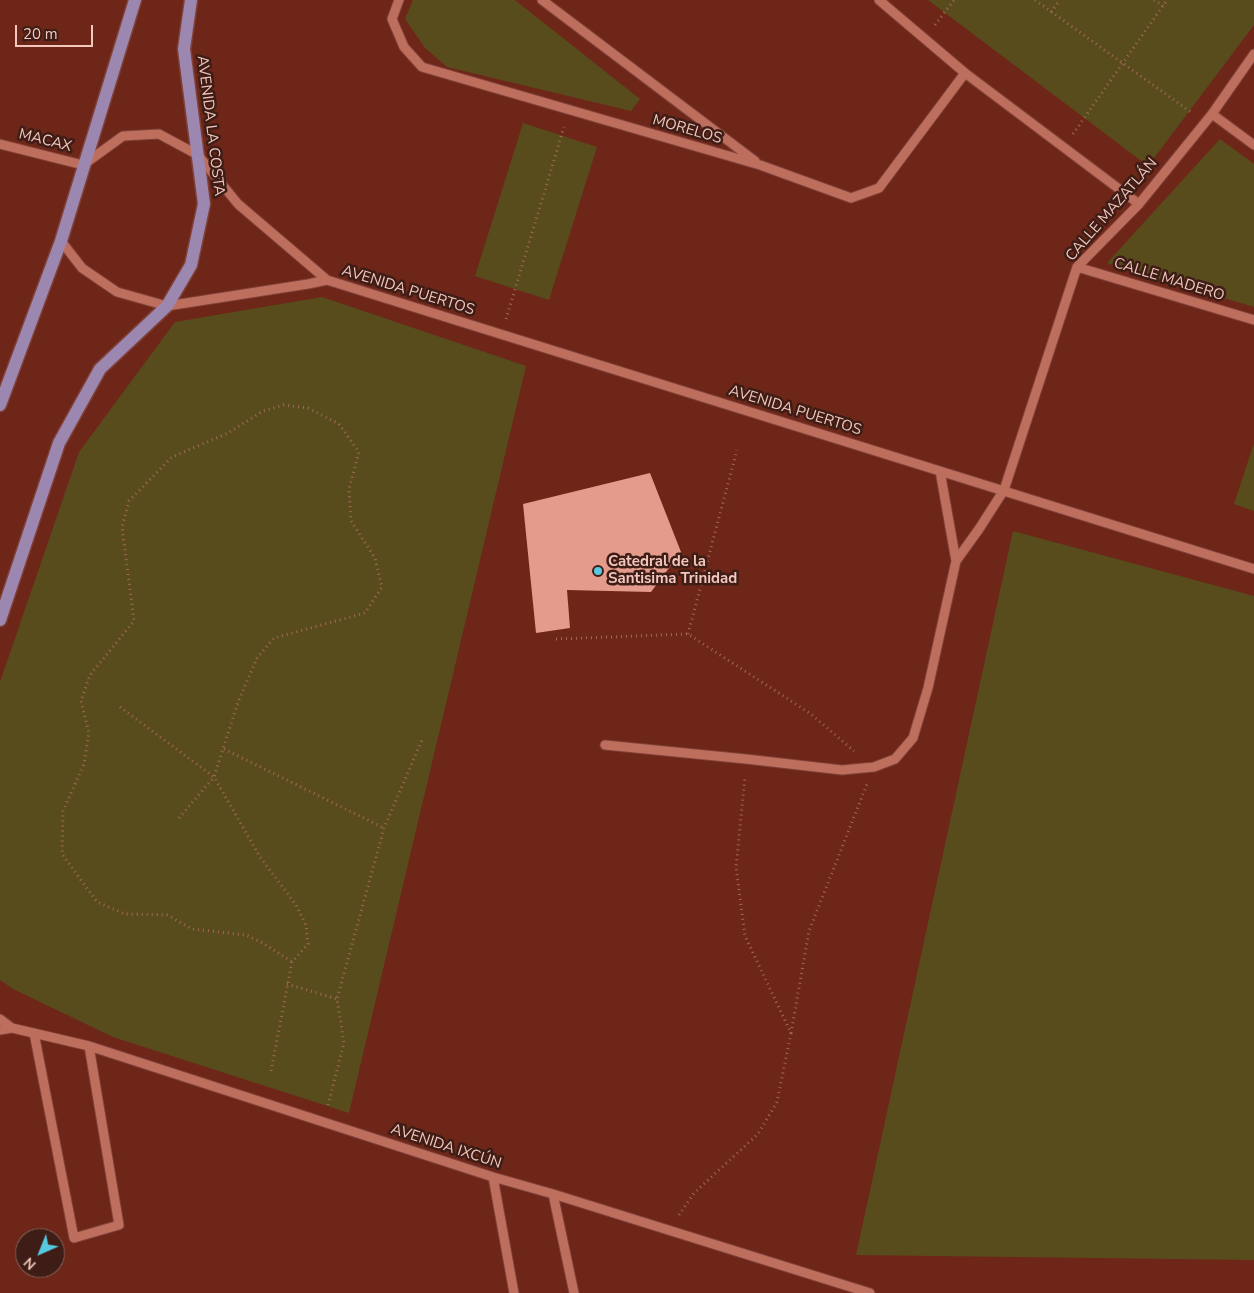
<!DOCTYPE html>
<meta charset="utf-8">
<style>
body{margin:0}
#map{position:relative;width:1254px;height:1293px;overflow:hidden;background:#6d2618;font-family:"Nunito Sans",sans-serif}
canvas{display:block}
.north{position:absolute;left:15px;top:1228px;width:50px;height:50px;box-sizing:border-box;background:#3d1d16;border:1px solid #866159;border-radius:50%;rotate:224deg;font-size:14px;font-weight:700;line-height:20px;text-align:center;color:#f3c7bd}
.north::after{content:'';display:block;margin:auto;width:18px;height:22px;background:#56c9e0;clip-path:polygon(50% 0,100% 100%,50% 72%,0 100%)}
.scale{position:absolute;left:15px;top:25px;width:78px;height:22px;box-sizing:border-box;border:2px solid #f3c7bd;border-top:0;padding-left:6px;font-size:15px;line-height:18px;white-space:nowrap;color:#f3c7bd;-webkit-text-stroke:4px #3d1d16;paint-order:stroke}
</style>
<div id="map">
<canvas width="1254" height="1293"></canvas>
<div class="north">N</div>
<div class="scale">20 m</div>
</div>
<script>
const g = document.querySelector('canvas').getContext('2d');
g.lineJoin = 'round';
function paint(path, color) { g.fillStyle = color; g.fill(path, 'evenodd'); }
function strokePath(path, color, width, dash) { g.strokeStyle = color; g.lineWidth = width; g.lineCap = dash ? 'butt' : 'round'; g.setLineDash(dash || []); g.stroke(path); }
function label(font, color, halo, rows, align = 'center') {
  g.font = font + ' "Nunito Sans",sans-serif'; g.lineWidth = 5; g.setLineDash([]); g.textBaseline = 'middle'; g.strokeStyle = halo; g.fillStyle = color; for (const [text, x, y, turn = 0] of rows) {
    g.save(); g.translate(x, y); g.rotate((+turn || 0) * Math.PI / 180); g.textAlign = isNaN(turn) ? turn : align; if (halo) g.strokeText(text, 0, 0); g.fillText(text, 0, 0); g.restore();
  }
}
const green = new Path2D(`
 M413,0H515L640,99L631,111L447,67L425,48L405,19Z
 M928,0H1254V25L1148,166Z
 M523,123L597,147L549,300L475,276Z
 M1220,139L1254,164V307L1107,263Z
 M322,297L526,366L349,1113L113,1037L13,989L0,980V682L79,452L175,322Z
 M1254,443V511L1234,504Z
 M1013,531L1254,596V1260L856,1255Z`);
const building = new Path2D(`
 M650,473L681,552L651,592L567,590L570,628L536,633L523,504Z`);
const path = new Path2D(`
 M1035,0L1192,113
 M1154,0L1163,6
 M1051,12L1060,0
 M935,25L954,0
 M1073,134L1167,0
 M506,319L564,127
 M688,634L737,450
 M556,639L688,634L811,714L854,751
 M120,707L214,777L260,857L296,905L306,925L308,944L292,962L271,1071
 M224,749L384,828
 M179,818L214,777L238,702L257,658L274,638L365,613L382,587L375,558L351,521L349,489L359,452L339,424L308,408L284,405L263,411L228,433L172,457L129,501L122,527L134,621L90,675L81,701L89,733L84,764L63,811L62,854L97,902L125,914L167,915L192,929L246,935L263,943L292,962
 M287,984L337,999
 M791,1033L809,931L867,784
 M328,1105L344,1043L337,999L384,828L422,740
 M679,1215L694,1193L758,1134L777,1102L791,1033L745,936L736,867L745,777`);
const minor = new Path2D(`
 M399,0L392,19L404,47L422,67L760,165L851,198L879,188L965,73
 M542,0L755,161
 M879,0L965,73L1139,204
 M1212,114L1254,145
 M0,144L83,165L123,136L159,134L198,155L238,204L327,280L1254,569
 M61,241L82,268L117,292L167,306L308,284L327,280
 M1077,267L1254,320
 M956,561L979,529L1004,490L1077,267L1139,204L1212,114L1254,54
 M605,745L746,759L842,770L874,767L895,759L913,738L928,688L956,561L940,471
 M0,1019L12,1028
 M0,1030L12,1028L89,1046L493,1177L553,1194L870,1293
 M34,1033L74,1238L119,1225L89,1046
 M493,1177L514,1293
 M553,1194L574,1293`);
const major = new Path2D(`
 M0,405L61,241L135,0
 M0,620L59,443L100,369L167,306L191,265L204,204L184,49L191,0`);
const markers = [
 [598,571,5,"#56c9e0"]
];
const streetNames = [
 ["AVENIDA LA COSTA",210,126,83],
 ["MORELOS",687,130,16],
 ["MACAX",45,141,14],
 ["CALLE MAZATLÁN",1112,210,-49],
 ["CALLE MADERO",1169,280,17],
 ["AVENIDA PUERTOS",408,291,17],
 ["AVENIDA PUERTOS",795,411,17],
 ["AVENIDA IXCÚN",446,1147,18]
];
const poiNames = [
 ["Catedral de la",608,562],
 ["Santisima Trinidad",608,579]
];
paint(green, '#594c1c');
paint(building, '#e49b8b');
strokePath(minor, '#804139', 11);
strokePath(major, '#804139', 15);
strokePath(path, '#a3675b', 3, [1, 4]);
strokePath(minor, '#be6e5d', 9);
strokePath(major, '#9c87b0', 12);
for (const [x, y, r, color] of markers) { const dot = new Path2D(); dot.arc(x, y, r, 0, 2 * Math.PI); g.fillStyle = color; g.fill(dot); strokePath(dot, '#3d1d16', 2); }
label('15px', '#f3c7bd', '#3d1d16', streetNames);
label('bold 15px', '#f3c7bd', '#3d1d16', poiNames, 'left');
</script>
